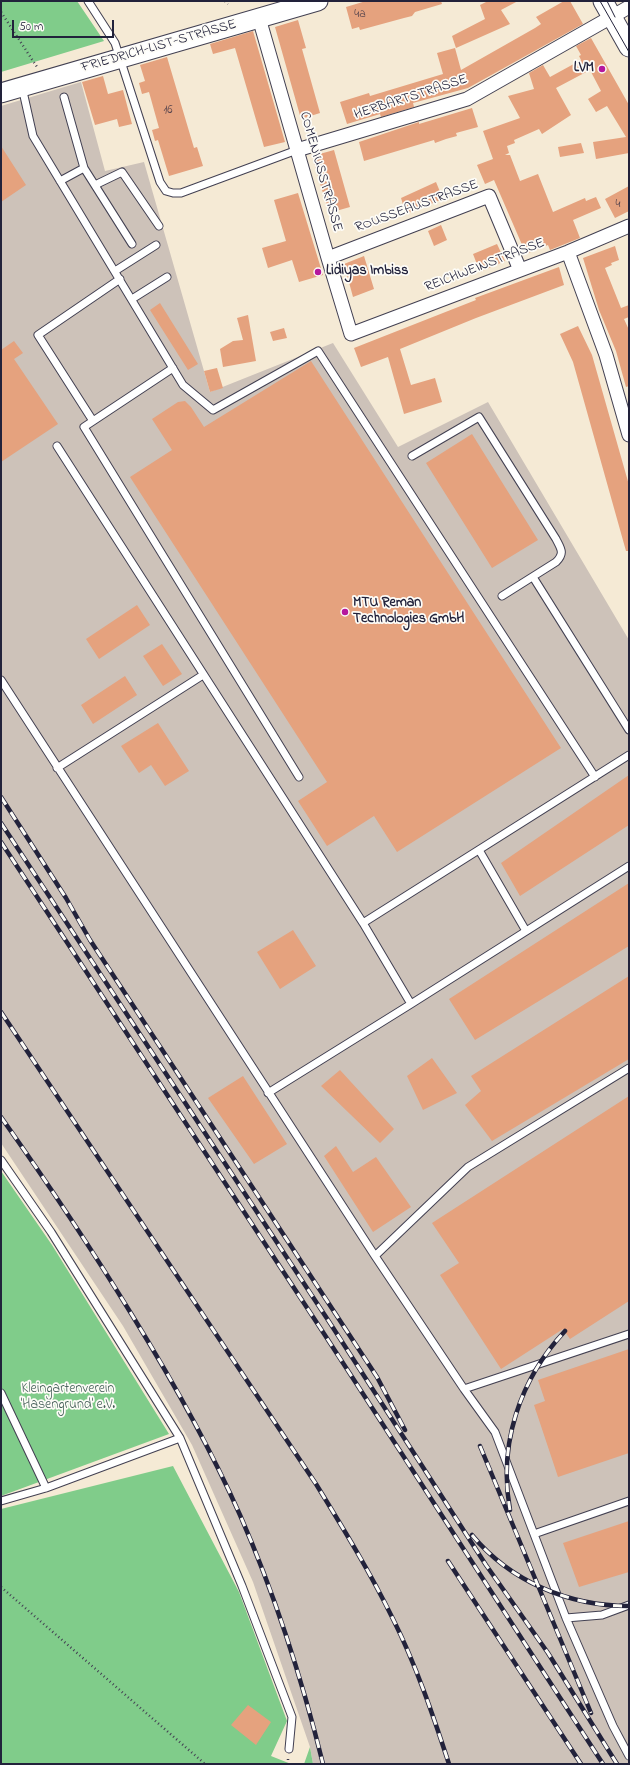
<!DOCTYPE html>
<style>
body{margin:0}
#map{position:relative;width:630px;height:1765px;overflow:hidden;background:#f5ead5;font-family:"Indie Flower",sans-serif}
canvas{display:block}
.frame{position:absolute;inset:0;border:2px solid #22223b;pointer-events:none}
.scale{position:absolute;left:12px;top:20px;width:102px;height:18px;box-sizing:border-box;border:2px solid #22223b;border-top:0;padding-left:5px;font-size:12px;line-height:14px;white-space:nowrap;color:#22223b;-webkit-text-stroke:3px #fdfcf7;paint-order:stroke}
</style>
<div id="map">
<canvas width="630" height="1765"></canvas>
<div class="frame"></div>
<div class="scale">50 m</div>
</div>
<script>
const g = document.querySelector('canvas').getContext('2d');
g.lineJoin = 'round';
function paint(path, color) { g.fillStyle = color; g.fill(path, 'evenodd'); }
function strokePath(path, color, width, dash) { g.strokeStyle = color; g.lineWidth = width; g.lineCap = dash ? 'butt' : 'round'; g.setLineDash(dash || []); g.stroke(path); }
function label(font, color, halo, rows, align = 'center') {
  g.font = font + ' "Indie Flower",sans-serif'; g.lineWidth = 3.5; g.setLineDash([]); g.textBaseline = 'middle'; g.strokeStyle = halo; g.fillStyle = color; for (const [text, x, y, turn = 0] of rows) {
    g.save(); g.translate(x, y); g.rotate((+turn || 0) * Math.PI / 180); g.textAlign = isNaN(turn) ? turn : align; if (halo) g.strokeText(text, 0, 0); g.fillText(text, 0, 0); g.restore();
  }
}
const industrial = new Path2D(`
 M81,82L105,171L144,162L210,392L333,343L398,447L488,402L629,640V1764H313L310,1747L253,1582L192,1445L123,1326L1,1143V106Z`);
const green = new Path2D(`
 M1,1H77L104,41L1,72Z
 M1,1171L52,1245L169,1434L1,1496Z
 M173,1466L239,1592L287,1721L271,1756L291,1764H1V1509Z
 M310,1747L313,1764H304Z`);
const building = new Path2D(`
 M366,1H441L442,4L415,12L412,16L404,18L360,30L359,27L352,29L346,7Z
 M488,1H518L501,10L510,24L456,48L452,36L485,19L480,5Z
 M564,1H570L583,24L468,88L413,103L414,107L381,117L380,114L347,124L340,102L369,93L370,96L443,74L437,53L455,48L461,70L535,28L541,24L536,17Z
 M298,20L306,48L302,49L320,113L301,119L275,27Z
 M253,31L285,142L264,147L235,48L213,54L210,44Z
 M591,38L629,105V153L596,159L593,142L626,137L607,106L596,112L588,99L601,91L590,70L556,88L571,115L542,134L539,129L514,140L515,143L507,146L509,153L505,155H510L520,181L538,174L553,212L585,198L586,201L596,197L601,208L573,220L580,238L550,250L548,245L526,254L494,180L485,184L477,165L493,159L483,131L520,118L508,96L534,89L529,73L543,65L550,77L581,60L579,56L581,55L576,46Z
 M167,57L194,148L197,147L203,166L169,176L158,140L155,141L152,130L159,128L149,92L142,94L139,83L145,81L140,65Z
 M103,76L108,94L123,90L132,124L119,127L117,119L95,125L82,82Z
 M472,108L478,127L456,133L457,136L446,139L435,143L434,140L364,161L359,142L419,122V124Z
 M581,143L584,153L560,157L558,147Z
 M1,146L26,185L1,202Z
 M334,150L350,207L329,213L313,160L316,155Z
 M436,182L443,199L406,214L401,198Z
 M629,186V211L615,218L605,199Z
 M298,193L323,275L299,282L292,260L268,268L262,248L286,241L274,200Z
 M441,225L447,240L434,246L428,231Z
 M497,244L505,261L480,272L473,254Z
 M615,246L619,260L611,263L612,265L605,268L621,308L629,305V317L624,319L629,330V386L626,387L616,351L599,310L583,258Z
 M364,256L374,289L353,297L344,264Z
 M559,267L564,285L476,318L400,349L411,385L435,378L442,402L404,414L388,357L361,367L354,348L476,300L475,298Z
 M160,303L198,364L188,370L150,310Z
 M248,315L256,361L223,367L220,349L233,341L243,340L237,318Z
 M578,326L592,355L629,485V551H626L573,362L560,334Z
 M284,328L287,338L273,341L270,332Z
 M14,341L23,353L14,359L58,424L1,462V350Z
 M311,361L561,748L397,852L374,816L327,846L298,801L327,782L130,477L172,450L152,419L178,402L185,401L191,407L204,427Z
 M217,368L223,388L210,392L204,371Z
 M472,434L538,540L492,568L426,463Z
 M137,605L150,625L99,659L86,639Z
 M162,644L182,674L163,686L143,656Z
 M125,676L137,695L93,724L81,705Z
 M158,723L189,771L165,786L151,765L139,773L121,746Z
 M629,775V825L520,896L501,863Z
 M629,883V946L475,1040L449,999Z
 M293,930L316,966L280,989L257,952Z
 M629,976V1059L492,1141L465,1105L481,1091L471,1076Z
 M432,1058L457,1093L423,1110L407,1076Z
 M340,1070L394,1129L380,1143L321,1086Z
 M243,1076L287,1144L254,1164L208,1098Z
 M629,1096V1301L570,1339L563,1329L501,1369L440,1275L459,1263L432,1223Z
 M336,1146L353,1172L376,1157L411,1207L373,1232L324,1156Z
 M629,1349V1453L558,1477L534,1405L545,1401L538,1380Z
 M629,1521V1572L579,1587L563,1543Z
 M248,1705L271,1722L256,1745L231,1725Z`);
const path = new Path2D(`
 M225,1L228,4
 M1,12L37,67
 M1,1587L205,1764
 M288,1764V1757`);
const lane = new Path2D(`
 M88,1L115,43L160,182L166,191L173,193H181L297,150
 M22,87L33,136L183,385L213,410L318,351L595,777
 M84,168L132,244
 M60,181L84,168L64,97
 M95,185L122,172L159,226
 M115,271L156,245
 M132,299L167,277
 M173,368L84,427L299,777
 M93,421L38,335L120,279
 M57,446L363,923L411,1004
 M412,456L479,417L556,539C561,549 565,553 556,562L502,596
 M533,577L629,730
 M1,680L375,1256L464,1389L495,1432L566,1618L613,1726L629,1756
 M57,768L203,675
 M479,850L526,931
 M363,923L629,755
 M268,1093L411,1004L629,866
 M1,1160L51,1232L180,1438L242,1586L292,1717L289,1749
 M375,1256L468,1167L629,1068
 M464,1389L629,1334
 M1,1393L46,1488
 M1,1501L46,1488L180,1438
 M534,1534L629,1501
 M566,1618L602,1615L629,1605`);
const street = new Path2D(`
 M259,18L328,258L351,334L568,252L629,226
 M297,150L467,99L629,7
 M568,252L606,355L629,435
 M328,258L489,196L520,270`);
const secondary = new Path2D(`
 M603,1L629,47
 M1,93L318,1`);
const tram = new Path2D(`
 M600,1L629,52
 M607,1L615,17`);
const rail = new Path2D(`
 M1,797L66,898L90,940L377,1377L405,1430
 M1,823L328,1320L486,1565L548,1653L617,1764
 M1,842L319,1326L603,1764
 M1,1012L316,1484C343,1528 370,1572 393,1619C416,1665 433,1715 449,1764
 M1,1117C47,1182 91,1248 132,1315C172,1380 209,1445 240,1515C275,1595 302,1679 323,1764
 M480,1446L591,1713
 M510,1510C498,1444 520,1379 565,1331
 M472,1535C511,1582 569,1606 629,1606
 M448,1561L581,1764`);
const markers = [
 [602,69,4,"#b5179e"],
 [318,272,4,"#b5179e"],
 [345,612,4,"#b5179e"]
];
const numberNames = [
 ["4a",360,15],
 ["16",168,111],
 ["4",618,205]
];
const streetNames = [
 ["FRIEDRICH-LIST-STRASSE",159,47,-16],
 ["HERBARTSTRASSE",411,98,-18],
 ["COMENIUSSTRASSE",320,172,74],
 ["ROUSSEAUSTRASSE",417,207,-20],
 ["REICHWEINSTRASSE",485,266,-21]
];
const poiNames = [
 ["LVM",594,69,"right"],
 ["Lidiyas Imbiss",326,272],
 ["MTU Reman",353,604],
 ["Technologies GmbH",353,620]
];
const parkNames = [
 ["Kleingartenverein",68,1390],
 ["'Hasengrund' e.V.",68,1406]
];
paint(industrial, '#cdc2b9');
paint(green, '#80cc8a');
paint(building, '#e5a27e');
strokePath(lane, '#424052', 9);
strokePath(street, '#424052', 15);
strokePath(secondary, '#424052', 21);
strokePath(path, '#424052', 2.5, [1, 3]);
strokePath(lane, '#fff', 7);
strokePath(street, '#fff', 13);
strokePath(secondary, '#fff', 19);
strokePath(tram, '#22223b', 1);
strokePath(rail, '#22223b', 4.5);
strokePath(rail, '#fdfcf7', 3, [9]);
for (const [x, y, r, color] of markers) { const dot = new Path2D(); dot.arc(x, y, r, 0, 2 * Math.PI); g.fillStyle = color; g.fill(dot); strokePath(dot, '#fdfcf7', 1.5); }
label('12px', '#53424c', null, numberNames);
label('14px', '#22223b', '#fdfcf7', streetNames);
label('bold 14px', '#22223b', '#fdfcf7', poiNames, 'left');
label('14px', '#435e57', '#fdfcf7', parkNames);
</script>
